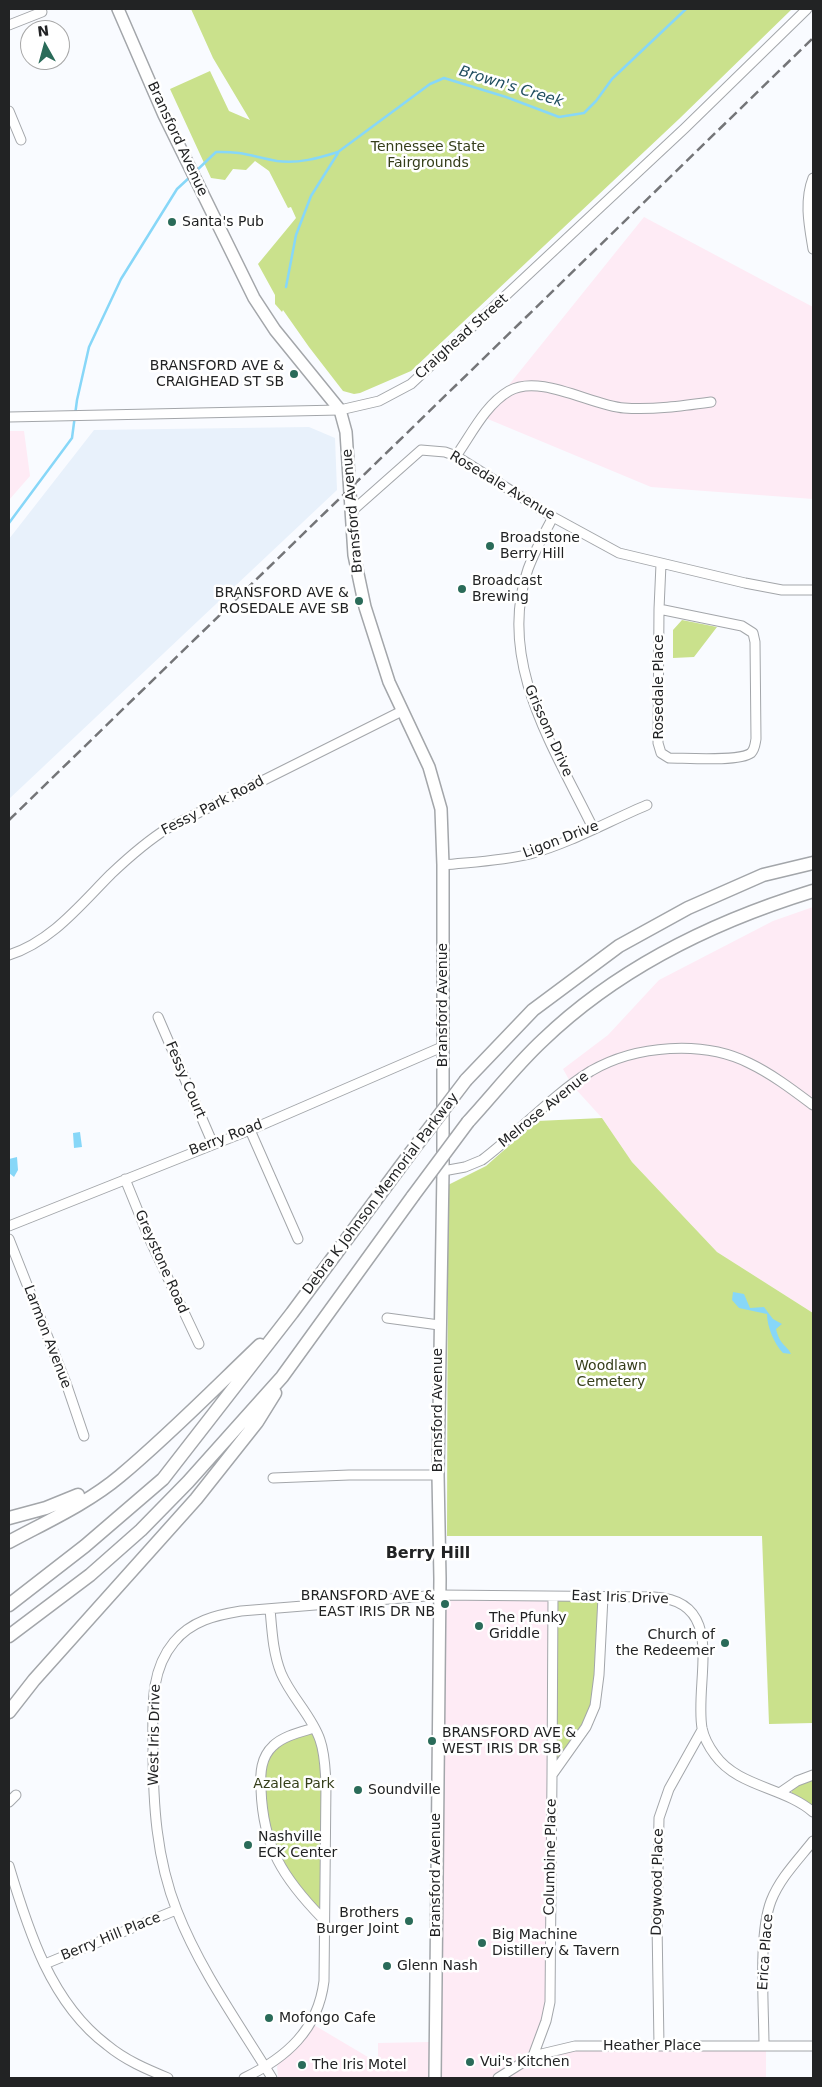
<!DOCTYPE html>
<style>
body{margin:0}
#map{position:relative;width:822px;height:2087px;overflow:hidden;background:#f9fbff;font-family:"DejaVu Sans",sans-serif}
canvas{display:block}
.frame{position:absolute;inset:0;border:10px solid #222324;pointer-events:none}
.north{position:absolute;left:20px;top:20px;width:50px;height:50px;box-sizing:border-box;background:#fff;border:1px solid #a7a7a7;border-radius:50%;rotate:353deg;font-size:14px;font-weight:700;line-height:20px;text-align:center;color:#222324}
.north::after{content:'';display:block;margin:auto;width:18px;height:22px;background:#2a6b59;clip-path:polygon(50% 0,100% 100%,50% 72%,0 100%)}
</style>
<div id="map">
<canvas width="822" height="2087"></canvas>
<div class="frame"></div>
<div class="north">N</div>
</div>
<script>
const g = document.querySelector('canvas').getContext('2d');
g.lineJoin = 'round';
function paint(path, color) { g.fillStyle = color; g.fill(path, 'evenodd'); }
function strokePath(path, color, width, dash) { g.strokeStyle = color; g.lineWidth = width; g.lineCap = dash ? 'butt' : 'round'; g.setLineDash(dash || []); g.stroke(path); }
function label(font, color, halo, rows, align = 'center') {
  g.font = font + ' "DejaVu Sans",sans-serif'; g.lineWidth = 5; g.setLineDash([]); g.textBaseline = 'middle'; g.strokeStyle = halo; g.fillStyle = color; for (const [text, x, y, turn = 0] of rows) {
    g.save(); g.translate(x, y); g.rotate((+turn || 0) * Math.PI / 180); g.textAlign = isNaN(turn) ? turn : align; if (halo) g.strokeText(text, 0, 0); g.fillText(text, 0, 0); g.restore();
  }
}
const commercial = new Path2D(`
 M644,217L813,307V499L651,487L483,417Z
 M9,431H24L30,476L9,500Z
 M813,907V1313L717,1252L632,1162L602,1118L572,1085L563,1069L608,1035L659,980L773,921Z
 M439,1595L553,1597L550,1992L532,2057L498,2078H435Z
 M314,2025L378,2063V2043L430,2042L429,2078H278L277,2066Z
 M575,2049L766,2050V2078H505L536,2059Z`);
const built = new Path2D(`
 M309,427L335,438L337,490L9,799V539L94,430Z`);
const green = new Path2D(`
 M191,9H792L679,119L411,371L360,393L354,394L343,391L309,347L283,310L282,312L275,304V295L258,264L296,218L291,207L288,208L269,171L255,161L246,170L233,169L225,180L211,178L170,89L210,71L229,111L250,120L213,58Z
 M682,620L717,627L694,657L673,658V630Z
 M602,1118L632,1162L717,1252L813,1313V1723L769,1724L762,1536H447L448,1185L486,1166L537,1121Z
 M553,1597H603L595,1706L552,1775Z
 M314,1728L323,1752V1919L275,1856L261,1778L271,1747Z
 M813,1779V1807L792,1793L791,1790L796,1786Z`);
const water = new Path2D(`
 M80,1132L82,1147L74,1148L73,1133Z
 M17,1157L18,1170L14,1177L9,1173V1159Z
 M733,1292L744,1294L750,1308L764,1307L773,1319L782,1324L776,1329C780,1346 787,1345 791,1354L783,1353C774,1344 767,1326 767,1314L739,1308L732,1300Z`);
const stream = new Path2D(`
 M195,172L216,152C241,151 254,157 277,161C298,164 319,158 338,152L430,84L444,78L506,97L559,117L584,113L596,101L612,79L686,9
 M286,287L296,235L311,196L338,153
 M9,523L72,438L77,400L89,347L121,279L177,189L190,177`);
const minor = new Path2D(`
 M9,25L42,12
 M9,111L21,140
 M813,178C804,201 809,225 813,249
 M9,417L340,410L379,401L411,384L685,128L807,9
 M456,456C471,435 485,405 509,391C540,373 592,406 624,408C653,410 682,406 711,402
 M351,512L421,450L445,452L456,456L553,517L619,553L745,583L782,590H813
 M553,517C544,534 535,550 528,569C496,661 554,748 593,828
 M659,609L742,626L753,633L755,642L756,739C755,744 755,749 751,753C739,762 686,758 669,758L661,753L658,743Z
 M659,609L661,564
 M443,865C472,862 502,861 530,854C570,843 609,821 647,805
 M9,955C52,941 80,905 111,874C129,857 147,841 168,828L402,711
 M158,1017L213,1144
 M250,1130L298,1239
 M443,1171L465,1167L482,1160C519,1132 551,1096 591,1071C636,1045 703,1040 749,1063C772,1074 793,1090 813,1105
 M125,1179L149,1238L199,1344
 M9,1226L250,1130L442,1047
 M9,1239L66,1383L84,1436
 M387,1318L439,1325
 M273,1478L349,1475H438
 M314,1728C301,1732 283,1736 273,1746C261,1757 260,1773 261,1789C263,1847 283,1878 323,1919
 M552,1775L553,1597
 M781,1792L797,1781L813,1775
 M9,1802L16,1795
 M9,1866C28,1930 51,2003 107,2045C125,2060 146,2069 168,2078
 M45,1964L176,1910
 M659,2045L657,1924L659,1818L669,1789L702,1730
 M764,2046C764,2008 758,1935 771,1901C780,1878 798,1860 813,1841
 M533,2056L546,2021L550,2002L552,1775L586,1727L595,1706L599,1675L603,1597
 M244,2078C286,2058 318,2030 324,1981L326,1783C325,1769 325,1754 320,1740C312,1716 291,1697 281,1673C273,1653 272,1631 270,1609
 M272,2078C239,2024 200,1970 177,1911C156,1858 153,1803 153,1747C153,1710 149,1672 174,1642C191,1621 216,1615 241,1611L439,1595L654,1597C728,1601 694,1680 702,1728C704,1738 709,1747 715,1755C738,1787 784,1787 813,1812
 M498,2078L533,2056L575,2046H813`);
const major = new Path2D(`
 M118,9L164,115L254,298L275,330L340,410L346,432L354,555L365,607L389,682L429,767L441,809L443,865V1171L438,1475L440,1579L435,2078`);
const highway = new Path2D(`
 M466,1080L533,1010L619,946L688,908L763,875L813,863
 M468,1122C493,1095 516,1065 543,1040C618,968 715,921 813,891
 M9,1518L46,1508L78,1495
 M9,1542C46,1522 88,1503 120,1476C169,1435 214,1389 260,1345
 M9,1605L85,1546L163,1479L292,1313L409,1155
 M9,1636L90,1575L141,1530L188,1482L282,1377L413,1196
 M9,1712L34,1680L196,1499L257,1422L275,1393`);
const rail = new Path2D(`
 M9,820L813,38`);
const highwayBridge = new Path2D(`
 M409,1155L466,1080
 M413,1196L468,1122`);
const markers = [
 [172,222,5,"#2a6b59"],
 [294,374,5,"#2a6b59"],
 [490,546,5,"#2a6b59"],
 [462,589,5,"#2a6b59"],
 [359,601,5,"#2a6b59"],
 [445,1604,5,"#2a6b59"],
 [479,1626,5,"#2a6b59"],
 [725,1643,5,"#2a6b59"],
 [432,1741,5,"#2a6b59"],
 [358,1790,5,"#2a6b59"],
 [248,1845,5,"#2a6b59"],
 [409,1921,5,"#2a6b59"],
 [482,1943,5,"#2a6b59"],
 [387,1966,5,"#2a6b59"],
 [269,2018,5,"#2a6b59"],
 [470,2062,5,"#2a6b59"],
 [302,2065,5,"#2a6b59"]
];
const streetNames = [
 ["Bransford Avenue",177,139,65],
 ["Craighead Street",462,337,-42],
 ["Rosedale Avenue",502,486,31],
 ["Bransford Avenue",353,511,-95],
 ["Rosedale Place",659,687,-90],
 ["Grissom Drive",548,731,66],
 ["Fessy Park Road",213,806,-27],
 ["Ligon Drive",561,840,-21],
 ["Bransford Avenue",443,1005,-90],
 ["Fessy Court",185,1080,67],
 ["Melrose Avenue",544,1110,-39],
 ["Berry Road",226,1138,-21],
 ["Debra K Johnson Memorial Parkway",381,1194,-53],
 ["Greystone Road",161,1262,66],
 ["Larmon Avenue",47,1337,69],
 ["Bransford Avenue",438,1410,-90],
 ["East Iris Drive",620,1598,2],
 ["West Iris Drive",155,1735,-89],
 ["Columbine Place",551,1857,-89],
 ["Bransford Avenue",436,1875,-90],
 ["Dogwood Place",658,1882,-89],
 ["Berry Hill Place",111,1937,-22],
 ["Erica Place",766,1952,-86],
 ["Heather Place",652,2046]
];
const parkNames = [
 ["Tennessee State",428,147],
 ["Fairgrounds",428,163],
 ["Woodlawn",611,1366],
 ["Cemetery",611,1382],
 ["Azalea Park",294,1784]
];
const poiNames = [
 ["Santa's Pub",182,222],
 ["BRANSFORD AVE &",284,366,"right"],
 ["CRAIGHEAD ST SB",284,382,"right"],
 ["Broadstone",500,538],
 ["Berry Hill",500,554],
 ["Broadcast",472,581],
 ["Brewing",472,597],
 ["BRANSFORD AVE &",349,593,"right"],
 ["ROSEDALE AVE SB",349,609,"right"],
 ["BRANSFORD AVE &",435,1596,"right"],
 ["EAST IRIS DR NB",435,1612,"right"],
 ["The Pfunky",489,1618],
 ["Griddle",489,1634],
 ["Church of",715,1635,"right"],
 ["the Redeemer",715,1651,"right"],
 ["BRANSFORD AVE &",442,1733],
 ["WEST IRIS DR SB",442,1749],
 ["Soundville",368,1790],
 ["Nashville",258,1837],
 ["ECK Center",258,1853],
 ["Brothers",399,1913,"right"],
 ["Burger Joint",399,1929,"right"],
 ["Big Machine",492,1935],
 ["Distillery & Tavern",492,1951],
 ["Glenn Nash",397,1966],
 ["Mofongo Cafe",279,2018],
 ["Vui's Kitchen",480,2062],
 ["The Iris Motel",312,2065]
];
const waterNames = [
 ["Brown's Creek",511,87,17]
];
const quarterNames = [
 ["Berry Hill",428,1554]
];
paint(commercial, '#feebf5');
paint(built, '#e8f1fb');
paint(green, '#cae18c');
paint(water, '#87d7f8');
strokePath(stream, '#87d7f8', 2.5);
strokePath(minor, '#a3a6aa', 11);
strokePath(major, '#a3a6aa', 14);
strokePath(highway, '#a3a6aa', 15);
strokePath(minor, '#fff', 9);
strokePath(major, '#fff', 11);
strokePath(highway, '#fff', 12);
strokePath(rail, '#747578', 2.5, [10, 5]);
strokePath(highwayBridge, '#a3a6aa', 15, []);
strokePath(highwayBridge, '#fff', 12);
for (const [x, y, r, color] of markers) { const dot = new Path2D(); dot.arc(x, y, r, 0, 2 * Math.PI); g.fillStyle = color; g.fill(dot); strokePath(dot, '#fff', 2); }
label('14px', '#222324', '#fff', streetNames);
label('14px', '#353e1a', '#fff', parkNames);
label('14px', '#222324', '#fff', poiNames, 'left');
label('italic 15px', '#214f60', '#fff', waterNames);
label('bold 16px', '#222324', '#fff', quarterNames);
</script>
